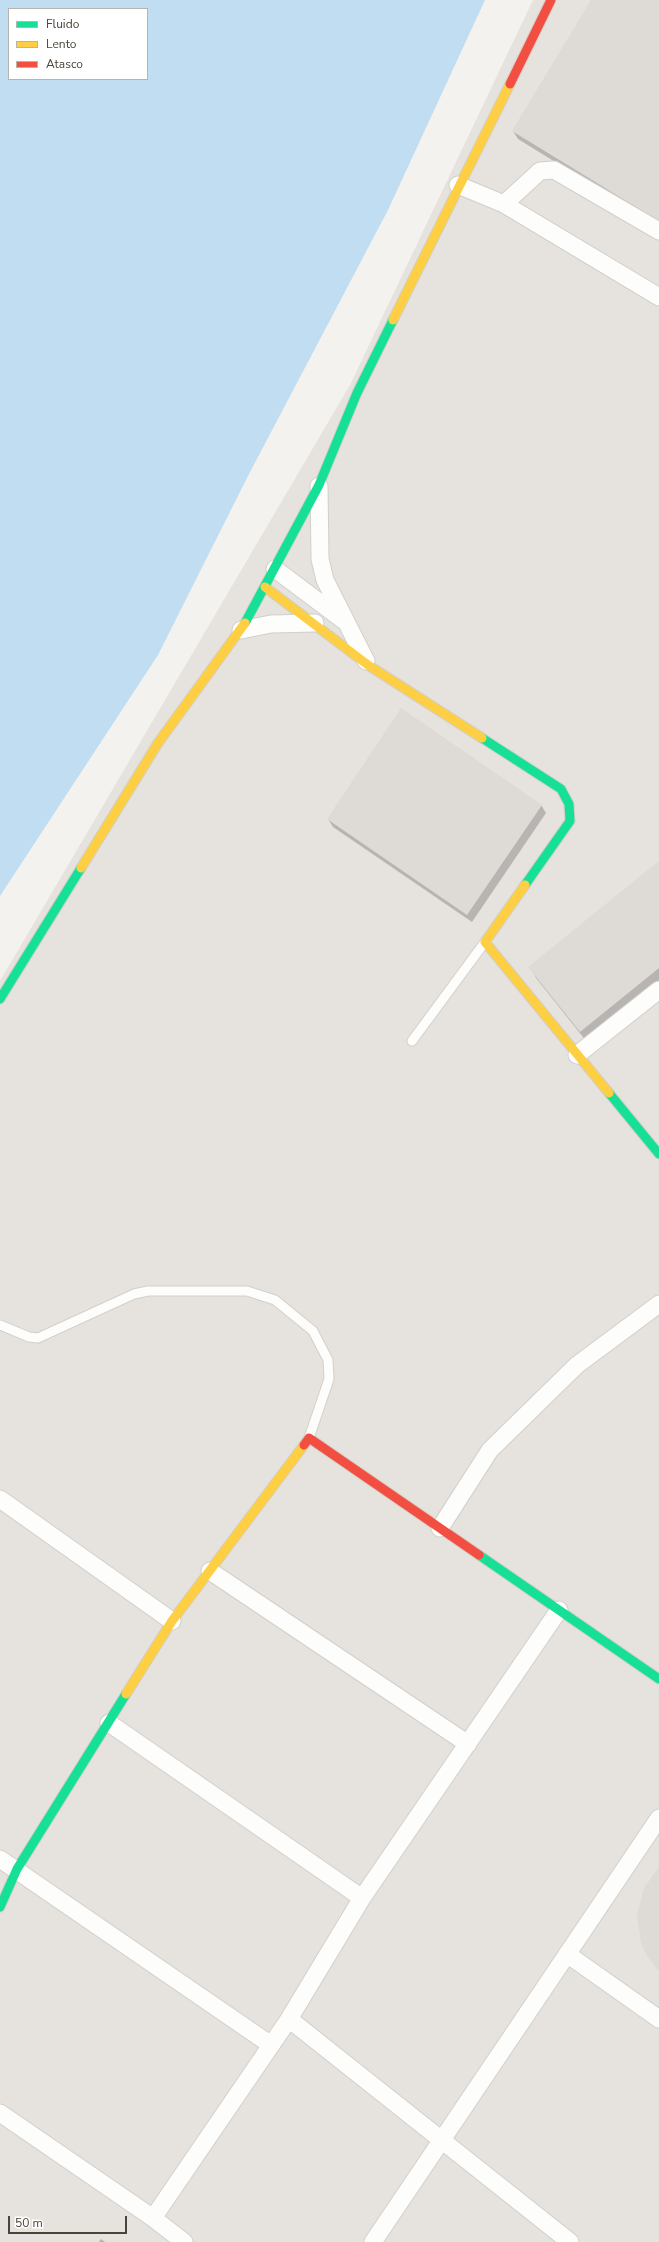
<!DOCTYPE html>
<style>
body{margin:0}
#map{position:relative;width:659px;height:2242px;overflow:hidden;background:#f4f2ee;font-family:"Nunito Sans",sans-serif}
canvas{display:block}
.legend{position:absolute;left:8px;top:8px;width:140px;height:72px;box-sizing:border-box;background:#fff;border:1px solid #b7b4b0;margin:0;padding:5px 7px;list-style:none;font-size:12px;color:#4b4439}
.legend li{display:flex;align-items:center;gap:8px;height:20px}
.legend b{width:20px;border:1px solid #b7b4b0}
.scale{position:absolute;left:8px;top:2216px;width:119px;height:18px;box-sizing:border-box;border:2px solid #4b4439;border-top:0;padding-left:5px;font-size:12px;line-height:14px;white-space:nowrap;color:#4b4439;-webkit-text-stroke:3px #fff;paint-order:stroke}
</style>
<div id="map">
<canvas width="659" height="2242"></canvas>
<ul class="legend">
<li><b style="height:5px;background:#16e098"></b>Fluido</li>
<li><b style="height:5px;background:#ffcf43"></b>Lento</li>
<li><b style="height:5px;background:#f24e42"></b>Atasco</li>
</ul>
<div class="scale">50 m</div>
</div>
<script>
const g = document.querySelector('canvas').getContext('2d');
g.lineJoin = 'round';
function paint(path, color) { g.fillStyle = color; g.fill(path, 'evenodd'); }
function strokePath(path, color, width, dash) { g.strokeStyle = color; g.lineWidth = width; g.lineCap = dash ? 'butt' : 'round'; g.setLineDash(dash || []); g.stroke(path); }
const industrial = new Path2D(`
 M533,0H659V2242H0V981L350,385Z`);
const water = new Path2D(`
 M0,0H485L388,210L249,474L158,655L0,896ZM9,9H147V79H9Z`);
const shadow = new Path2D(`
 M592,0H659V226L518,139L513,131Z
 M541,805L546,813L472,922L333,827L328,819Z
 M659,862V984L587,1042L536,978L530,967Z
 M101,2239L105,2242H99Z`);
const building = new Path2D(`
 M591,0H659V221L512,131Z
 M401,708L542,805L467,915L327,819Z
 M659,861V968L580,1032L528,967Z
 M659,1867V1971L647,1956L641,1943L637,1915L644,1888Z`);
const lane = new Path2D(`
 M412,1041L485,942
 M0,1325L29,1337L38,1338L134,1294L148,1291H247L275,1300L313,1331L328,1360L329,1379L309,1438`);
const street = new Path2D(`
 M458,185L504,204L659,297
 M504,204L540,171L554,170L659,231
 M319,486L320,559L325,580L366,661
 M275,569L343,620
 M241,630L271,624L315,623
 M577,1055L659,990
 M0,1499L172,1621
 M440,1528L490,1450L577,1365L659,1304
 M210,1571L468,1744
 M109,1723L362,1898
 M0,1859L271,2045
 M567,1954L659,2019
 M289,2019L570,2242
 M0,2113L153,2218L184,2242
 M153,2218L289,2019L362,1898L559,1610
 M373,2242L659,1818`);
const fast = new Path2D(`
 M245,623L319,485L357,393L393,320
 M482,738L561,789L569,804L570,821L525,885
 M0,999L81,868
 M609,1093L659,1154
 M479,1555L659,1679
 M0,1907L17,1869L126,1694`);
const slow = new Path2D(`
 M393,320L510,84
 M265,587L368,665L482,738
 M81,868L158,743L245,623
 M525,885L485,942L609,1093
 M126,1694L172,1621L304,1445`);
const jam = new Path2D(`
 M510,84L551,0
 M304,1445L309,1438L479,1555`);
paint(industrial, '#e6e2de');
paint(water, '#c0ddf1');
paint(shadow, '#0003');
paint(building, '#dedbd6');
strokePath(lane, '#d2d0cb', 11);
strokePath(street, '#d2d0cb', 19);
strokePath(fast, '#d3cfc5', 11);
strokePath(slow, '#d3cfc5', 11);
strokePath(jam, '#d3cfc5', 11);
strokePath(lane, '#fdfdfc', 9);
strokePath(street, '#fdfdfc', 17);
strokePath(fast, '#16e098', 9);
strokePath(slow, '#ffcf43', 9);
strokePath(jam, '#f24e42', 9);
</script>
